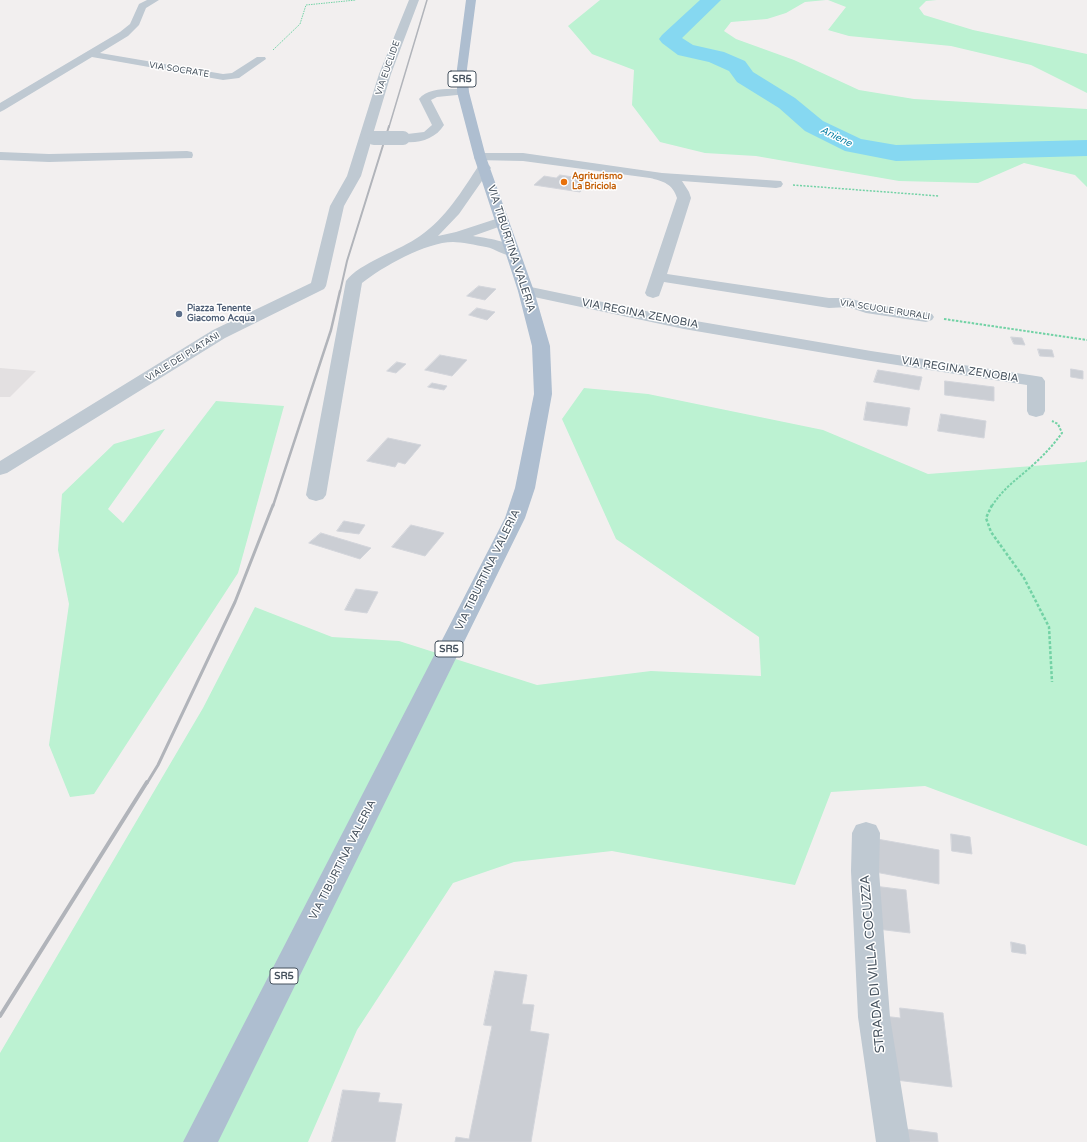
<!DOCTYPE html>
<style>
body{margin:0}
canvas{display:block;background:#f2efef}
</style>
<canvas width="1087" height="1142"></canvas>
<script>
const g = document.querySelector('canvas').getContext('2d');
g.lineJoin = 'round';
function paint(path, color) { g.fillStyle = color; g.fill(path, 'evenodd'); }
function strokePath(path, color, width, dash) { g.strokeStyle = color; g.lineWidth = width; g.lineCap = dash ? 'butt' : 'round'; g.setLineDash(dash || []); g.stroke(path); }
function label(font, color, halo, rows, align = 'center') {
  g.font = font + ' "Varela Round",sans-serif'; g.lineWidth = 3; g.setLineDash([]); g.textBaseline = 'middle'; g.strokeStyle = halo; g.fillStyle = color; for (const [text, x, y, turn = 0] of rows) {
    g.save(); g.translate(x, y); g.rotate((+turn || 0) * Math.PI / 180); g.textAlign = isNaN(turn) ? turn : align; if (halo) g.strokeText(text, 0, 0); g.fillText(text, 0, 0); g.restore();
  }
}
const education = new Path2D(`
 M0,368L36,371L10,397H0Z`);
const green = new Path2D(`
 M600,0H826L805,2L786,13L767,19L731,22L724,31L736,39L794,60L859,90L914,99L1087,109V187L1075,175L1024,163L978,183L899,181L756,156L705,153L660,142L632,105L634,70L592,54L568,26Z
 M828,0H937L926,1L919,8L924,15L973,30L1087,54V93L1031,65L951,46L849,36L828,30L846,7Z
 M584,388L648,394L823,430L928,474L1085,462L1087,460V846L925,786L831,792L795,885L612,851L514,862L453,883L357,1030L308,1142H0V1053L203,708L255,607L332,637L399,641L537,685L651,671L761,676L759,637L616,539L562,419Z
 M216,401L284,406L238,573L94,794L70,797L49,745L69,604L58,550L62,494L114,444L165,429L108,509L123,523Z`);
const river = new Path2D(`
 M700,0H721L682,38L693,45L724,52L745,61L753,72L795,98L823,121L861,139L896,145L1087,140V156L896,161L845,151L805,131L779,108L737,82L729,71L709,62L678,55L662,43L659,39L662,35Z`);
const building = new Path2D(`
 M560,175L593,180L580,192L534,185L544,176L556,178Z
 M479,286L496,289L485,300L467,296Z
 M477,308L495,312L487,320L469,315Z
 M1011,337L1022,338L1025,345L1014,344Z
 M1038,349L1052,350L1054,357L1040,356Z
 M440,355L467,360L452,376L425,370Z
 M397,362L406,364L396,373L387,371Z
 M1071,369L1083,371V379L1071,377Z
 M878,370L922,377L919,390L874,382Z
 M945,381L994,387V401L945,395Z
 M432,383L447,386L444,390L428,387Z
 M867,402L910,408L907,426L864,420Z
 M941,414L986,421L984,438L938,431Z
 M388,438L421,445L405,464L398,462L395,467L367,461Z
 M344,521L365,525L359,534L337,531Z
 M411,525L444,533L425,556L392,547Z
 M321,533L371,548L360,559L309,543Z
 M356,589L378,592L367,613L345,610Z
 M951,834L970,837L972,854L952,851Z
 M877,839L939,850V884L875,872Z
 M874,886L906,890L910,933L877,929Z
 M1011,942L1025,945L1026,954L1012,952Z
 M495,971L527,975L522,1004L534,1005L530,1031L549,1034L531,1142H455L456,1137L469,1139L492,1026L484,1025Z
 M900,1008L943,1013L952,1087L888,1079L883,1016L900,1018Z
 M343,1090L380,1093L378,1102L402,1104L395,1142H332Z
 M898,1128L937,1133L938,1142H899Z`);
const pathFar3 = new Path2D(`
 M273,50L300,24L306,5L356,0`);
const pathFar2 = new Path2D(`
 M793,185L939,196`);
const pathFar1 = new Path2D(`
 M944,319L1087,340
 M992,506C1003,488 1019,478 1034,464C1045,454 1054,444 1062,433L1058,424L1052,421`);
const path = new Path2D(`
 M992,505L986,518L991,532L1024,578L1049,627L1052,682`);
const minor = new Path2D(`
 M147,0H159L146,8L139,25L128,36L100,53L223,74L232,73L257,57H265L266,59L239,78L223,80L92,57L4,110L0,112V103L120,32L130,24L139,4Z
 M409,0H419L391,74L373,134L378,135L380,138L378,141L371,142L361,176L344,206L326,286L324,289L225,338L7,473L0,475V461L213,330L311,283L330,206L347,176L379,74Z
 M463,89L467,90L469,92L467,94L437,97L431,100L444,125C435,140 415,145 399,141L397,138L399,135L424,132L432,125L419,99C428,87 449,89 463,89Z
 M187,151L192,152L193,155L192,158L49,162L0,160V152L49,154Z
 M480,153H523L662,173L781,181L783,184L781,187L776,188L682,181L689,192L691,198L667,274L829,298H848L870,304L926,312L932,314L934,317L932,320L926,322L866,313L848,307L829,308L664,282L659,296L653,298L647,296L645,293L677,198C673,184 663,181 650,178L523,161L475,160L474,157L475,154Z
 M484,164L489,165L491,168L459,214L438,236L456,232L502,217L507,218L509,221L507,224L473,236C486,238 512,241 519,252L517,255C505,258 497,249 486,247C476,245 461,242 453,242C426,242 382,267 362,283L326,495L323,499L316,501L309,499L306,495L346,281C359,263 401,250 420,236C446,218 462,191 479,165Z
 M526,286L684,319L871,351L1036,376L1042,377L1045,381V411L1043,415L1036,417L1029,415L1027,411V385L871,361L684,329L520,294L518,291L520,288Z
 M866,822L876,825L880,833L879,871L890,1017L910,1142H876L858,1017L851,871L852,833L856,825Z`);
const primary = new Path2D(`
 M466,0H476L467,69L469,92L486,157L534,291L550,346L552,394L535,488L525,518L218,1142H183L505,518L515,488L534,394L532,346L518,291L474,157L457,92V69Z`);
const railFar4 = new Path2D(`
 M389,127L427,0`);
const railFar3 = new Path2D(`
 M340,292L347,261L389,126`);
const railFar2 = new Path2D(`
 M273,506L331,330L340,291`);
const railFar1 = new Path2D(`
 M147,783L158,765L235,602L273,505`);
const rail = new Path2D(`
 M0,1016L147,782`);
const minorBridge = new Path2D(`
 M374,138H403`);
const markers = [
 [564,182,4,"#e8710a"],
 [179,314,4,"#5c6f8a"]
];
const farStreetnames = [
 ["VIA EUCLIDE",388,68,-71],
 ["VIA SOCRATE",179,70,9],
 ["VIA SCUOLE RURALI",885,310,9],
 ["VIALE DEI PLATANI",183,357,-32]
];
const farFoodnames = [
 ["Agriturismo",572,177],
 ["La Briciola",572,187]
];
const farServicenames = [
 ["Piazza Tenente",187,309],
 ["Giacomo Acqua",187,319]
];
const shields = [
 [462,79,28],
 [449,649,28],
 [284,976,28]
];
const shieldNames = [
 ["SR5",462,79],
 ["SR5",449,649],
 ["SR5",284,976]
];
const farWaternames = [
 ["Aniene",836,137,26]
];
const streetNames = [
 ["VIA TIBURTINA VALERIA",511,249,72],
 ["VIA REGINA ZENOBIA",640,314,11],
 ["VIA REGINA ZENOBIA",960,370,9],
 ["VIA TIBURTINA VALERIA",488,570,-64],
 ["VIA TIBURTINA VALERIA",343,860,-63]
];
const nearStreetnames = [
 ["STRADA DI VILLA COCUZZA",873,964,-95]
];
paint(education, '#e3e0e1');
paint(green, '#bcf2d2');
paint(river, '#86d8f1');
paint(building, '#cbced4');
strokePath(building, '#d3d5db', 1);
strokePath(pathFar3, '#72d2a5', 1, [1.5, 1]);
strokePath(pathFar2, '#72d2a5', 1.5, [2, 1.5]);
strokePath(pathFar1, '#72d2a5', 2, [2.5, 1.5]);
strokePath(path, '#72d2a5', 2.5, [3, 2]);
paint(minor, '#bfc9d2');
paint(primary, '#aebed0');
strokePath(railFar4, '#b1b4ba', 1.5);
strokePath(railFar3, '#b1b4ba', 2);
strokePath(railFar2, '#b1b4ba', 2.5);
strokePath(railFar1, '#b1b4ba', 3);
strokePath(rail, '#b1b4ba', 4);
strokePath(minorBridge, '#bfc9d2', 14);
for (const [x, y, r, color] of markers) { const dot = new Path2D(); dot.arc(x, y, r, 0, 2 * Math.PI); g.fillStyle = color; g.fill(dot); strokePath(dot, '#fff', 1.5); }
label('9px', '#46525e', '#fff', farStreetnames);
label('bold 9px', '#c56008', '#fff', farFoodnames, 'left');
label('bold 9px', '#4e5e75', '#fff', farServicenames, 'left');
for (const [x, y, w] of shields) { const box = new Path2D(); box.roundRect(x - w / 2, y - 8, w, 16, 3); g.fillStyle = '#fff'; g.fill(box); strokePath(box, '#46525e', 1); }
label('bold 10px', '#46525e', null, shieldNames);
label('italic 10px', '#057ea3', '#fff', farWaternames);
label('11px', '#46525e', '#fff', streetNames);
label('13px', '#46525e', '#fff', nearStreetnames);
</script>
